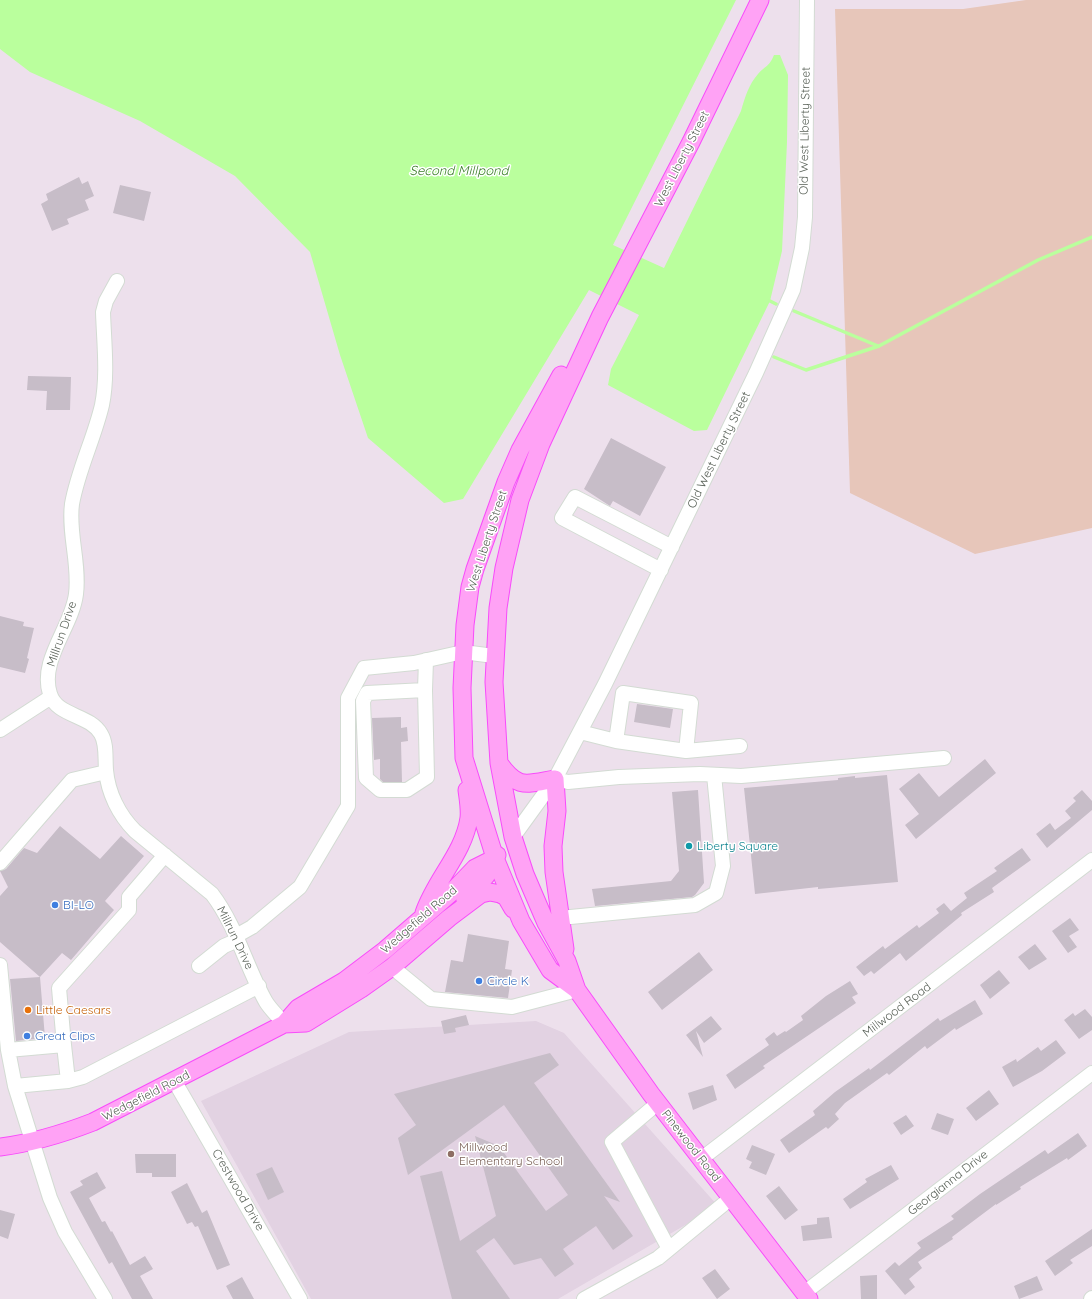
<!DOCTYPE html>
<style>
body{margin:0}
canvas{display:block;background:#ede0ec}
</style>
<canvas width="1092" height="1299"></canvas>
<script>
const g = document.querySelector('canvas').getContext('2d');
g.lineJoin = 'round';
function paint(path, color) { g.fillStyle = color; g.fill(path, 'evenodd'); }
function strokePath(path, color, width, dash) { g.strokeStyle = color; g.lineWidth = width; g.lineCap = dash ? 'butt' : 'round'; g.setLineDash(dash || []); g.stroke(path); }
function label(font, color, halo, rows, align = 'center') {
  g.font = font + ' Quicksand,sans-serif'; g.lineWidth = 3; g.setLineDash([]); g.textBaseline = 'middle'; g.strokeStyle = halo; g.fillStyle = color; for (const [text, x, y, turn = 0] of rows) {
    g.save(); g.translate(x, y); g.rotate((+turn || 0) * Math.PI / 180); g.textAlign = isNaN(turn) ? turn : align; if (halo) g.strokeText(text, 0, 0); g.fillText(text, 0, 0); g.restore();
  }
}
const education = new Path2D(`
 M536,1021L564,1033L718,1206L558,1299H311L201,1101L349,1032Z`);
const green = new Path2D(`
 M1026,0H1092V528L975,554L850,493L835,9H963Z`);
const water = new Path2D(`
 M0,0H736L613,245L664,268L741,111C745,97 749,84 758,74C766,65 769,67 774,55H780L788,75L787,142L782,251L770,301L707,430L694,431L608,385L611,369L639,315L589,290L463,499L444,503L368,438L340,355L310,252L235,176L140,121L30,72L0,49Z`);
const stream = new Path2D(`
 M770,301L776,304
 M794,311L878,346
 M774,357L806,370L879,346L1038,260L1092,237`);
const building = new Path2D(`
 M79,177L82,184L88,181L94,196L85,200L89,210L67,219L69,224L52,231L41,204L48,200L46,194Z
 M120,185L151,192L144,221L113,213Z
 M28,376L71,377L70,410H46L47,391L27,390Z
 M611,438L666,467L640,516L613,501L610,506L584,489Z
 M0,616L24,622L23,626L34,628L27,658L29,659L25,673L0,667Z
 M637,704L673,709L670,728L634,722Z
 M401,717V728L407,727L408,741L401,742L402,782H383L380,779V759L374,760L372,718Z
 M985,759L996,773L916,839L905,825L919,814L899,789L919,773L939,797Z
 M887,775L898,882L818,889V887L755,894L744,788L838,780V778L855,776V778Z
 M698,790L704,883L695,895L692,897L595,906L592,889L671,881L679,871L672,792Z
 M1082,790L1092,801V810L1047,848L1036,834L1050,823L1055,830L1071,818L1065,811L1076,801L1073,798Z
 M60,826L100,859L121,836L144,856L105,901L114,910L71,960L62,953L40,977L0,942V896L8,887L0,871L6,869L24,848L37,853Z
 M1022,848L1031,860L992,888L994,892L961,913L962,915L906,961L900,953L874,974L871,971L864,976L856,967L883,946L885,949L917,925L919,928L939,913L936,909L944,903L951,911L967,898L964,893L997,871L994,868Z
 M1070,918L1079,930L1069,936L1077,947L1068,953L1052,931Z
 M468,934L509,941L505,969L512,970L508,998L445,992L451,960L463,962Z
 M1035,944L1047,959L1029,970L1018,957Z
 M699,952L713,970L662,1010L648,992Z
 M999,970L1010,983L990,999L980,985Z
 M40,977L45,1038L16,1041L10,979Z
 M850,981L858,994L852,997L856,1003L763,1066L765,1068L735,1089L726,1075L769,1045L765,1039L774,1032L777,1036L785,1031L786,1032L803,1020L801,1016L826,996Z
 M975,1000L983,1014L956,1030L955,1028L927,1049L925,1046L889,1075L887,1073L845,1103L835,1114L839,1119L828,1129L826,1127L789,1153L780,1140L815,1115L813,1111L835,1092L869,1068L870,1070L938,1018L940,1021Z
 M1085,1009L1092,1017V1030L1079,1039L1064,1020L1073,1013L1075,1016Z
 M466,1015L469,1025L455,1028L456,1032L444,1034L441,1021Z
 M711,1016L722,1029L704,1043L696,1031L703,1057L686,1035Z
 M1056,1040L1066,1053L1042,1071L1013,1087L1002,1067L1016,1059L1017,1062L1038,1047L1041,1051Z
 M550,1053L559,1065L534,1083L620,1202L604,1196L633,1236L613,1250L596,1226L563,1249L574,1264L555,1277L541,1258L514,1265L494,1238L476,1251L510,1299H452L420,1176L442,1171L460,1241L496,1216L475,1136L499,1146L546,1211L568,1195L504,1105L408,1175L398,1138L416,1125L394,1094Z
 M713,1085L717,1100L693,1110L688,1093Z
 M989,1090L999,1104L976,1121L966,1108Z
 M937,1113L954,1119L948,1135L931,1129Z
 M906,1115L914,1126L901,1135L893,1123Z
 M1078,1133L1087,1146L1068,1160L1067,1158L1020,1187L1021,1189L996,1205V1204L952,1237L953,1239L918,1262L922,1268L909,1279L915,1287L905,1295L885,1271L895,1262L899,1266L921,1248L917,1243L954,1219L951,1216L980,1194L1045,1150L1048,1154Z
 M752,1145L775,1154L766,1175L749,1168L752,1162L746,1159Z
 M135,1154H176V1177H152V1173H136Z
 M891,1165L899,1179L850,1209L843,1199L867,1182L865,1179Z
 M272,1167L284,1192L268,1200L256,1174Z
 M97,1172L106,1188L89,1198L102,1222L105,1221L111,1232L112,1231L130,1265L145,1256L153,1269L140,1276L153,1299H132L112,1262L109,1264L70,1192L83,1185L80,1181Z
 M187,1183L202,1213L207,1210L230,1265L217,1270L198,1226L195,1227L192,1222L187,1224L171,1192Z
 M779,1186L798,1210L785,1220L766,1196Z
 M0,1210L15,1214L8,1239L0,1236Z
 M829,1217L832,1238L803,1241L801,1226L817,1224V1218Z
 M1092,1229V1246L1070,1260L1073,1263L1055,1276L1045,1261Z
 M715,1269L730,1289L717,1299L702,1278Z
 M877,1275V1299H861L860,1276Z
 M1037,1276L1043,1290L1019,1299L1014,1286Z
 M242,1277L254,1299H233L226,1286Z`);
const minor = new Path2D(`
 M117,281L106,301L103,312C104,343 108,375 102,405C94,439 78,470 72,504C68,533 80,564 76,594C72,627 39,660 50,694C57,717 90,714 101,734C107,744 105,758 106,770C108,793 119,815 135,831L212,894C237,927 246,967 266,1002C271,1010 279,1017 284,1024
 M661,570L562,518L575,497L672,547
 M425,690L427,777L407,790H380L366,778L363,701L367,693L425,690L426,660
 M0,730L51,697
 M580,732L616,741L686,751L691,703L623,693L616,741
 M686,751L740,746
 M555,779L568,782L619,777L700,774L741,776L944,758
 M513,837L555,779L605,684L756,373L793,290L802,248L805,217L807,0
 M0,863L72,780L106,772
 M560,918L695,905L716,893L723,866L714,775
 M236,936L252,927L300,887L348,806V698L364,668L414,663L463,652L494,656
 M0,965L8,1050
 M199,966L224,946L238,940
 M392,967L431,999L512,1007L577,990
 M64,1045L59,988L129,910V897L165,855
 M175,1082L300,1299
 M15,1086L8,1050L64,1045L68,1081
 M658,1103L612,1142L669,1249
 M701,1159L1092,860
 M804,1293L1092,1073
 M105,1299L65,1232L50,1198L15,1086L68,1081L83,1077L259,986
 M584,1299L658,1258L731,1198
 M1091,1299L1092,1298`);
const major = new Path2D(`
 M760,0L691,142L600,317L541,444L520,500L504,568L498,608L494,682L499,763L513,837L525,874L546,923L567,961L577,990L651,1094L809,1299
 M561,375L520,450L506,482L475,569L470,587L465,625L462,688L464,758L495,858L521,921L550,970L577,990
 M499,763C518,790 526,784 555,779L557,811L553,846L554,872L565,949
 M465,900L486,876L497,855
 M424,913C435,880 464,853 469,818C470,809 468,798 467,790
 M284,1024L306,1023L361,989L392,967L449,918L481,894L490,892L500,894L506,897L513,909
 M0,1147C33,1143 62,1134 93,1122L284,1024L298,1008L344,981L385,950L452,892L475,868L495,858`);
const markers = [
 [689,846,4,"#0f9aa8"],
 [55,905,4,"#3f7fe0"],
 [479,981,4,"#3f7fe0"],
 [28,1010,4,"#e8710a"],
 [27,1036,4,"#3f7fe0"],
 [451,1154,4,"#8d6e63"]
];
const streetNames = [
 ["Old West Liberty Street",805,131,-89],
 ["West Liberty Street",682,159,-63],
 ["Old West Liberty Street",719,450,-64],
 ["West Liberty Street",487,541,-72],
 ["Millrun Drive",62,634,-71],
 ["Wedgefield Road",419,920,-41],
 ["Millrun Drive",235,938,64],
 ["Millwood Road",897,1010,-37],
 ["Wedgefield Road",146,1096,-27],
 ["Pinewood Road",691,1146,52],
 ["Georgianna Drive",948,1183,-38],
 ["Crestwood Drive",238,1190,60]
];
const cultureNames = [
 ["Liberty Square",697,846]
];
const shopNames = [
 ["BI-LO",63,905],
 ["Circle K",487,981],
 ["Great Clips",35,1036]
];
const foodNames = [
 ["Little Caesars",36,1010]
];
const educationNames = [
 ["Millwood",459,1147],
 ["Elementary School",459,1161]
];
const waterNames = [
 ["Second Millpond",459,171]
];
paint(education, '#e2d2e2');
paint(green, '#e7c6ba');
paint(water, '#baff9d');
strokePath(stream, '#baff9d', 3.5);
paint(building, '#c7bdc8');
strokePath(minor, '#d3dbd3', 16);
strokePath(major, '#f84cfa', 19);
strokePath(minor, '#fff', 14);
strokePath(major, '#ffa2f5', 17);
for (const [x, y, r, color] of markers) { const dot = new Path2D(); dot.arc(x, y, r, 0, 2 * Math.PI); g.fillStyle = color; g.fill(dot); strokePath(dot, '#fff', 1.5); }
label('12px', '#5a6259', '#fff', streetNames);
label('12px', '#0d838f', '#fff', cultureNames, 'left');
label('12px', '#366cbe', '#fff', shopNames, 'left');
label('12px', '#c56008', '#fff', foodNames, 'left');
label('12px', '#785e54', '#fff', educationNames, 'left');
label('italic 13px', '#3c7f29', '#fff', waterNames);
</script>
